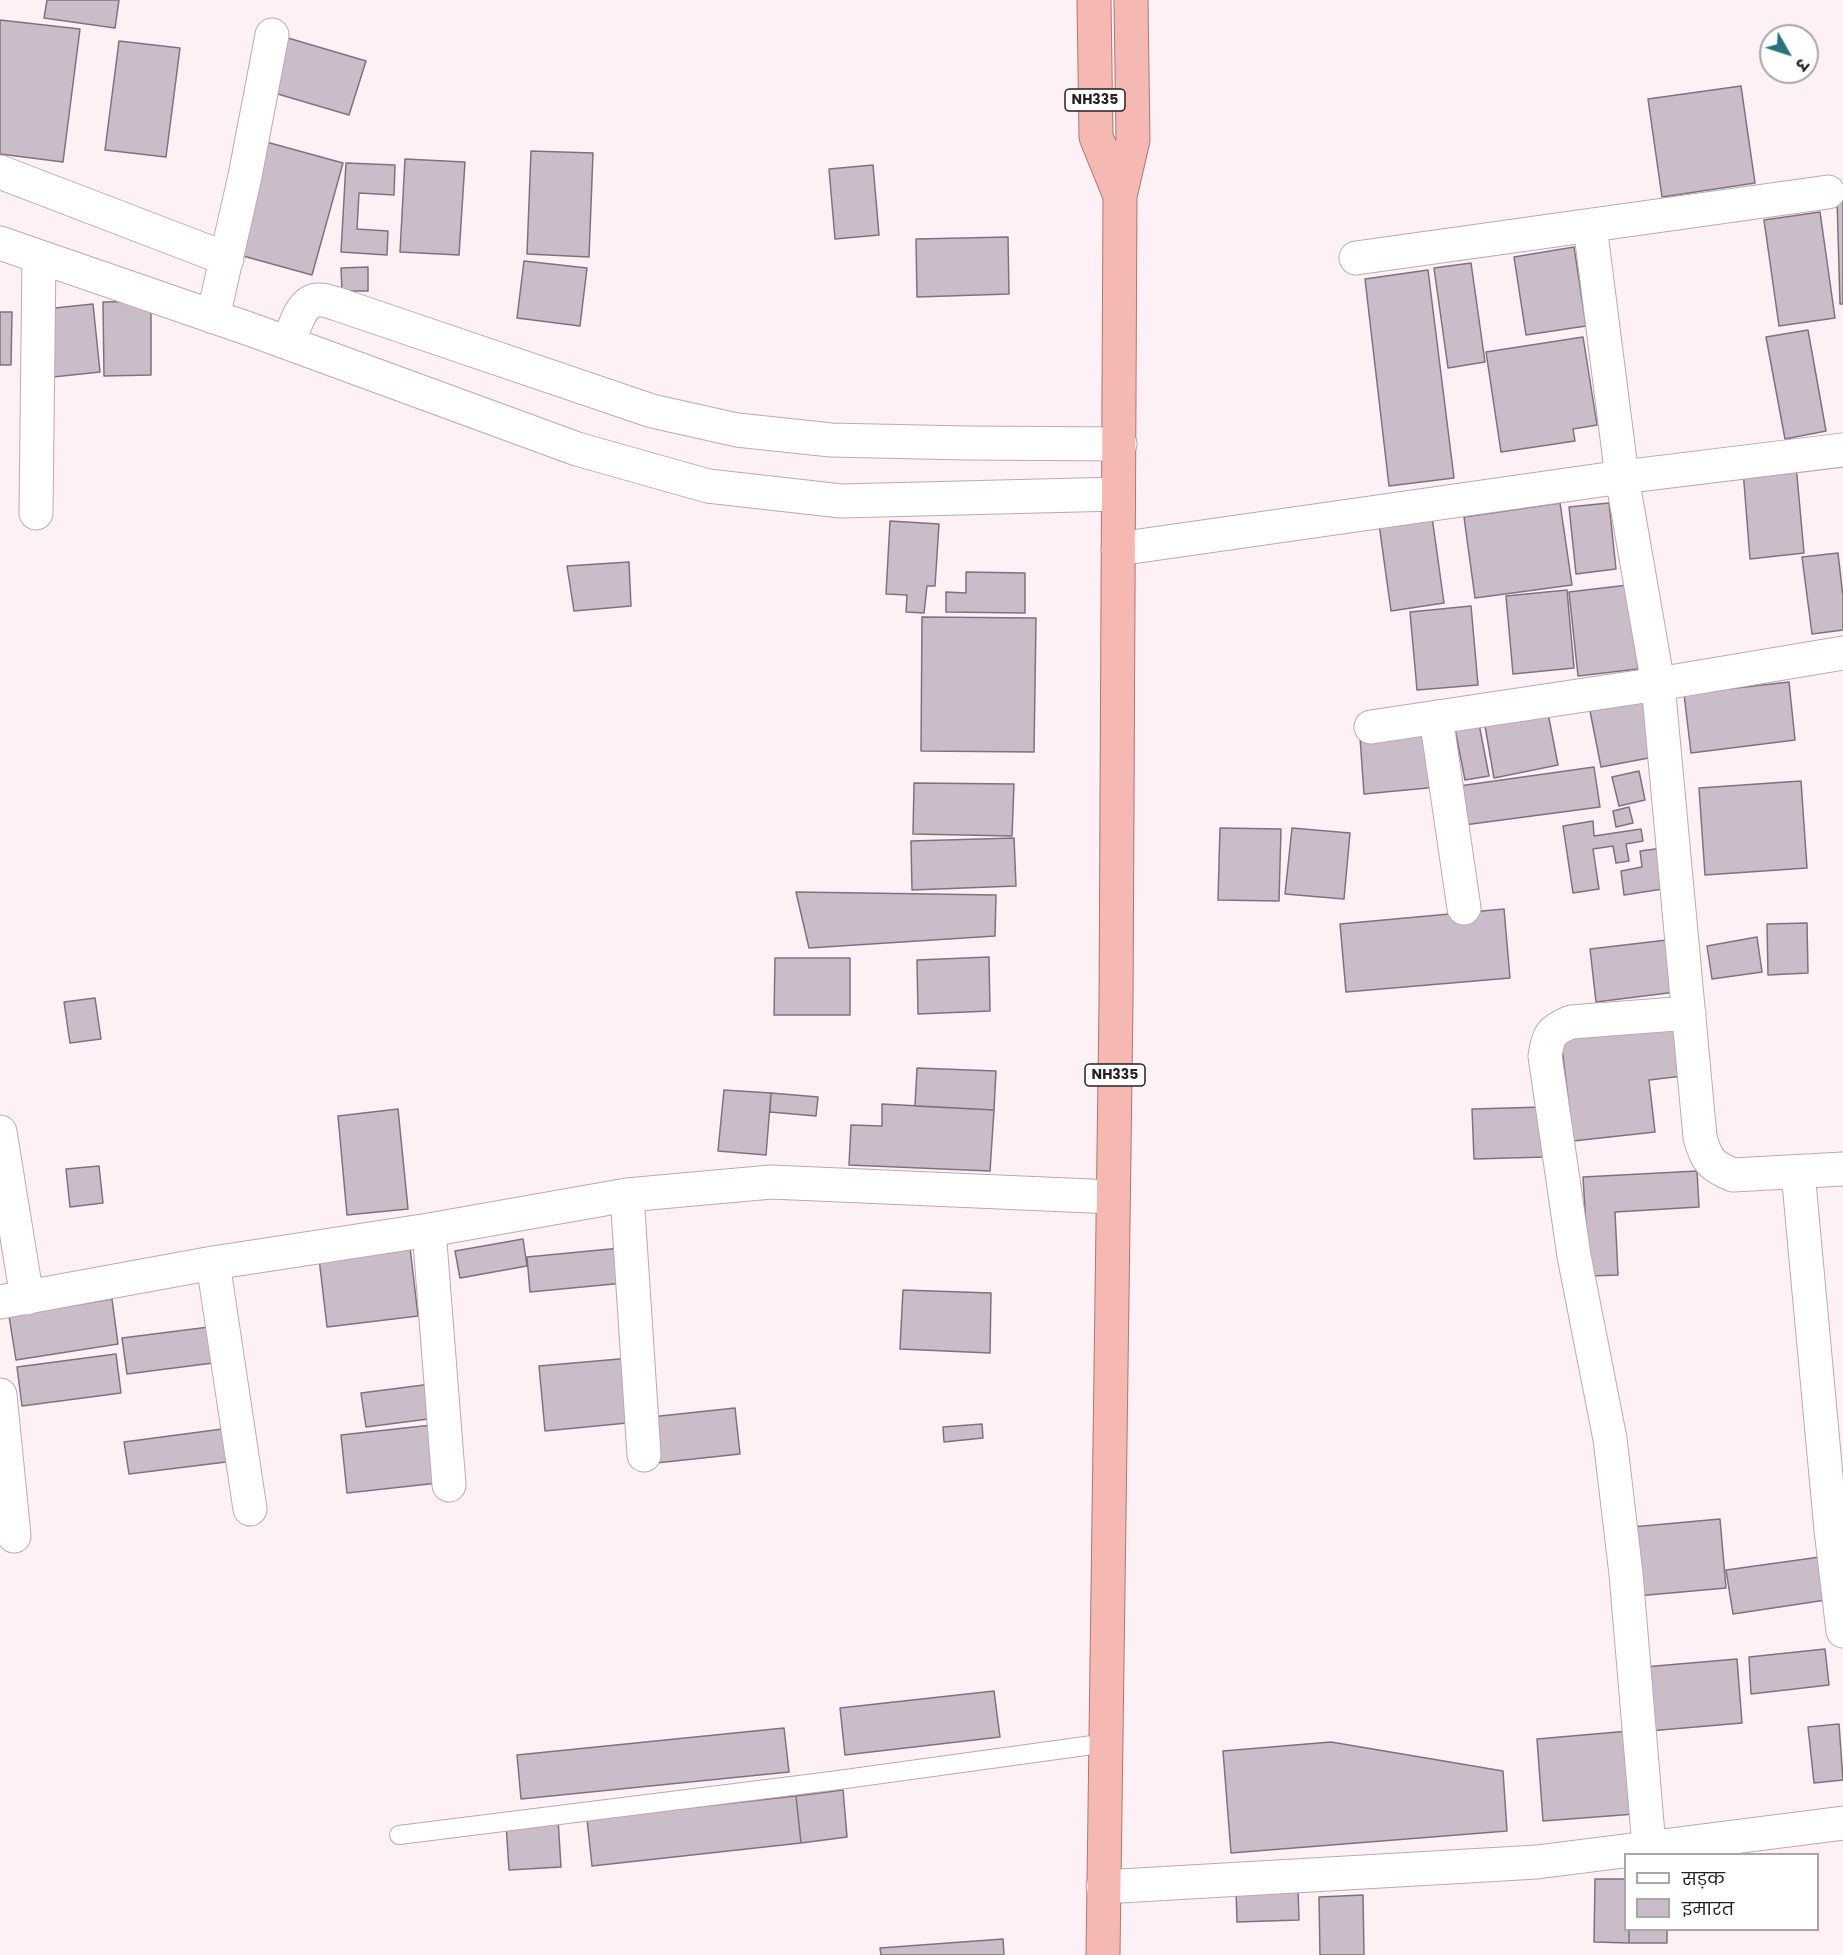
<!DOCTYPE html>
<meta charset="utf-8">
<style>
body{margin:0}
#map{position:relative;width:1843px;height:1955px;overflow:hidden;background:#fef1f5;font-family:Poppins,"Noto Sans Devanagari",sans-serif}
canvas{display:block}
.legend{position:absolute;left:1624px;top:1853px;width:195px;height:78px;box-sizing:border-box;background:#fff;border:2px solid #a9a6a7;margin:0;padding:8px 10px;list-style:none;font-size:18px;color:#282023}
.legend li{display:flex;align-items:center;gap:12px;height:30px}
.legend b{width:30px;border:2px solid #a9a6a7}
.north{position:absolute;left:1759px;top:24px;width:60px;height:60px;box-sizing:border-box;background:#fff;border:2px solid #a9a6a7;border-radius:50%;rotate:129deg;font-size:16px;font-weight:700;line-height:24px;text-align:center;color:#282023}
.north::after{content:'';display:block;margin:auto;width:21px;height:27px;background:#2c737f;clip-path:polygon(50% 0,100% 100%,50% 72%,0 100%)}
</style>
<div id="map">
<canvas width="1843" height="1955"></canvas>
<ul class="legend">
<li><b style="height:8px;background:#fff"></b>सड़क</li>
<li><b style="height:16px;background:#cbbcca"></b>इमारत</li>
</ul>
<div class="north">उ</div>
</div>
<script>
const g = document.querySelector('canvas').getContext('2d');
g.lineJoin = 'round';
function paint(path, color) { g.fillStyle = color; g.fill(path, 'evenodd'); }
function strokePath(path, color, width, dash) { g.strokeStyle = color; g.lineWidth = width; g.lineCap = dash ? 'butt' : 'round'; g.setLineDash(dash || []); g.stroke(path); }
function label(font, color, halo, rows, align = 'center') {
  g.font = font + ' Poppins,sans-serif'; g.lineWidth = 5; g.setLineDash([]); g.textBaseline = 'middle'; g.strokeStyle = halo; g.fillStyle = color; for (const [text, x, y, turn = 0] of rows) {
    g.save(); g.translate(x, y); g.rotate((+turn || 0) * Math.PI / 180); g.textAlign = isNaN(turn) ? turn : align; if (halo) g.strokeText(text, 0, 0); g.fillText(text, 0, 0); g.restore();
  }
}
const building = new Path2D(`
 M47,0H119L115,28L44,18Z
 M0,20L80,29L63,162L0,154Z
 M288,38L366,61L349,115L271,92Z
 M119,41L180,48L166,157L105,150Z
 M1741,86L1755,183L1662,197L1648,99Z
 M259,140L343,163L312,275L236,254Z
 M531,151L593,153L589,257L527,254Z
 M405,159L465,162L459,255L400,252Z
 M346,163L395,165L394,195L359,193L357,229L388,231L387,255L341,252Z
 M873,165L879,235L835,239L829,169Z
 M1837,198H1843V304H1840Z
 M1820,212L1835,318L1779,326L1764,220Z
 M1008,237L1009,294L917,297L916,239Z
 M1574,247L1586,326L1526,335L1514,257Z
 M524,261L587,268L580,326L517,318Z
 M1471,263L1485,362L1448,368L1434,268Z
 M368,267V291H342L341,268Z
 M1428,270L1454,478L1389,486L1365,279Z
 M151,301V375L104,376L103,302Z
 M93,304L100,372L53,377L45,309Z
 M0,312H12L11,365H0Z
 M1808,330L1826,431L1785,439L1766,337Z
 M1583,337L1597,425L1573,429L1575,441L1501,452L1486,352Z
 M1796,465L1804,553L1750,559L1743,470Z
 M1560,503L1572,585L1475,598L1464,517Z
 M1609,503L1616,569L1576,574L1569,507Z
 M1432,517L1444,603L1391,611L1379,524Z
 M890,521L939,524L935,586H927L924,613L906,612L907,595L886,594Z
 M1838,553L1843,597V630L1812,634L1802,557Z
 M629,562L631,606L574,611L567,566Z
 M966,572L1025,573V613L946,612V592L966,593Z
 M1628,585L1638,669L1578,676L1569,592Z
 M1567,590L1574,668L1513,674L1506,596Z
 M1471,606L1478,685L1417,690L1410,612Z
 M922,617L1036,618L1034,752L921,751Z
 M1789,682L1795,740L1691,753L1684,694Z
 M1643,700L1654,757L1601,767L1590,711Z
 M1547,708L1558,765L1494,778L1484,720Z
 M1479,724L1489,776L1465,780L1455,729Z
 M1433,730L1438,787L1364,794L1360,737Z
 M1594,767L1600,807L1464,825L1459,786Z
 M1639,771L1645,800L1619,806L1612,777Z
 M1801,781L1807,868L1705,875L1699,788Z
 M914,783L1014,784L1012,836L913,834Z
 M1629,807L1633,823L1616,827L1613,811Z
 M1593,821L1594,836L1641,829L1643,841L1626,844L1629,861L1616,863L1613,846L1593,849L1599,889L1573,893L1563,826Z
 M1220,828L1281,829L1279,901L1218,900Z
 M1292,828L1350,833L1344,899L1285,894Z
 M1014,838L1016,886L912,890L911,841Z
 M1663,848L1669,888L1624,895L1621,871L1642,867L1640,851Z
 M796,892L996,895L995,936L809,948Z
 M1504,909L1510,978L1346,992L1340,924Z
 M1807,923L1808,973L1768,975L1767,924Z
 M1757,937L1762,972L1712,979L1707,946Z
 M1667,940L1676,992L1596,1002L1590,949Z
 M989,957L990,1011L918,1014L917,960Z
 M775,958H850V1015H774Z
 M95,998L101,1039L70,1043L64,1002Z
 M1678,1025L1683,1076L1649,1080L1655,1132L1573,1141L1561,1039Z
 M917,1068L996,1071L994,1110L915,1106Z
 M724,1090L771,1093L766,1155L718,1151Z
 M771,1093L818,1097L816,1116L770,1112Z
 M882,1104L994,1110L990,1171L849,1165L851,1125L882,1126Z
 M1545,1107L1546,1157L1474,1159L1472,1109Z
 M398,1109L408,1209L347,1215L338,1116Z
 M99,1166L103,1203L70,1207L66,1169Z
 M1697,1171L1699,1207L1615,1212L1618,1275L1589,1276L1583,1177Z
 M409,1239L418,1316L327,1327L318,1250Z
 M523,1239L527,1266L460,1278L455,1251Z
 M621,1248L624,1283L530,1292L527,1257Z
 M903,1290L991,1293L990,1353L900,1349Z
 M112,1299L118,1344L16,1360L9,1316Z
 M217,1326L221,1362L127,1374L122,1338Z
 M116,1354L121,1393L22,1406L17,1367Z
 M631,1358L637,1422L545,1431L539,1366Z
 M431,1384L436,1418L366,1427L361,1393Z
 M735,1408L740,1454L656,1463L651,1417Z
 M982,1424L983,1438L944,1442L943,1427Z
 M432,1425L438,1483L347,1493L341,1435Z
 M230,1428L234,1461L129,1474L124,1442Z
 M1720,1519L1726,1588L1637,1596L1632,1527Z
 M1820,1557L1826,1600L1733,1614L1726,1570Z
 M1825,1649L1829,1685L1751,1694L1749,1657Z
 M1737,1659L1742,1723L1649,1731L1644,1667Z
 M994,1691L1000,1737L845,1755L840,1708Z
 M1839,1724L1843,1780L1814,1783L1808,1727Z
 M784,1728L789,1772L521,1799L517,1755Z
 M1629,1731L1635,1814L1543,1821L1537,1739Z
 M1331,1742L1503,1771L1507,1831L1231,1853L1223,1751Z
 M843,1790L847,1837L801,1843L796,1796Z
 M796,1796L801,1843L592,1866L587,1819Z
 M558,1819L561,1867L509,1870L506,1823Z
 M1595,1879H1626V1930H1629V1943L1594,1942Z
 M1298,1886L1299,1920L1237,1922L1236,1889Z
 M1363,1895L1364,1955H1320L1319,1897Z
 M1629,1930H1667V1943H1629Z
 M1003,1939L1004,1955H881L880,1948Z`);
const service = new Path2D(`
 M399,1835L831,1781L1107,1743`);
const minor = new Path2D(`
 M0,172L227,259
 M1590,226L1622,477L1658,684L1700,1137C1706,1160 1711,1166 1733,1175L1843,1169
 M0,243L255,331L577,449L708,486L841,501L1118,494
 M1356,258L1828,192
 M213,317L245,176L272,35
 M288,343C294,330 300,302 317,300C323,299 331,302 337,304L652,411L737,430L831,440L966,443L1120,444
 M36,513L39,257
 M1118,549L1622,477L1843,450
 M1436,717L1464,908
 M1371,727L1658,684L1843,653
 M0,1132L27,1298
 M1798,1172L1831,1530L1843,1631
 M627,1195L644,1455
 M429,1230L449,1485
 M213,1263L250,1509
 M0,1302L213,1263L429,1230L627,1195L771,1182L1113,1197
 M0,1395L14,1536
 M1649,1847L1626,1574L1610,1439L1574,1256L1545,1056C1548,1035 1551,1030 1571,1022L1689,1013
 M1103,1887L1537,1862L1843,1823`);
const trunk = new Path2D(`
 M1094,0L1096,137L1120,196
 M1103,1955L1116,1004L1120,196L1133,140L1131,0`);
const shields = [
 [1095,100,60],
 [1115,1075,60]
];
const shieldNames = [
 ["NH335",1095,100],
 ["NH335",1115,1075]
];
paint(building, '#cbbcca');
strokePath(building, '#7f727e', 1.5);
strokePath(service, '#bda9af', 20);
strokePath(minor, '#bda9af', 35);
strokePath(trunk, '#ad7773', 35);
strokePath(service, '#fff', 18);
strokePath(minor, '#fff', 33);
strokePath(trunk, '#f6b8b2', 33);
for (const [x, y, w] of shields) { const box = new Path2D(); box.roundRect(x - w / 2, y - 11, w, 22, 4.5); g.fillStyle = '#fff'; g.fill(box); strokePath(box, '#282023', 1.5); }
label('bold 14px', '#282023', null, shieldNames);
</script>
